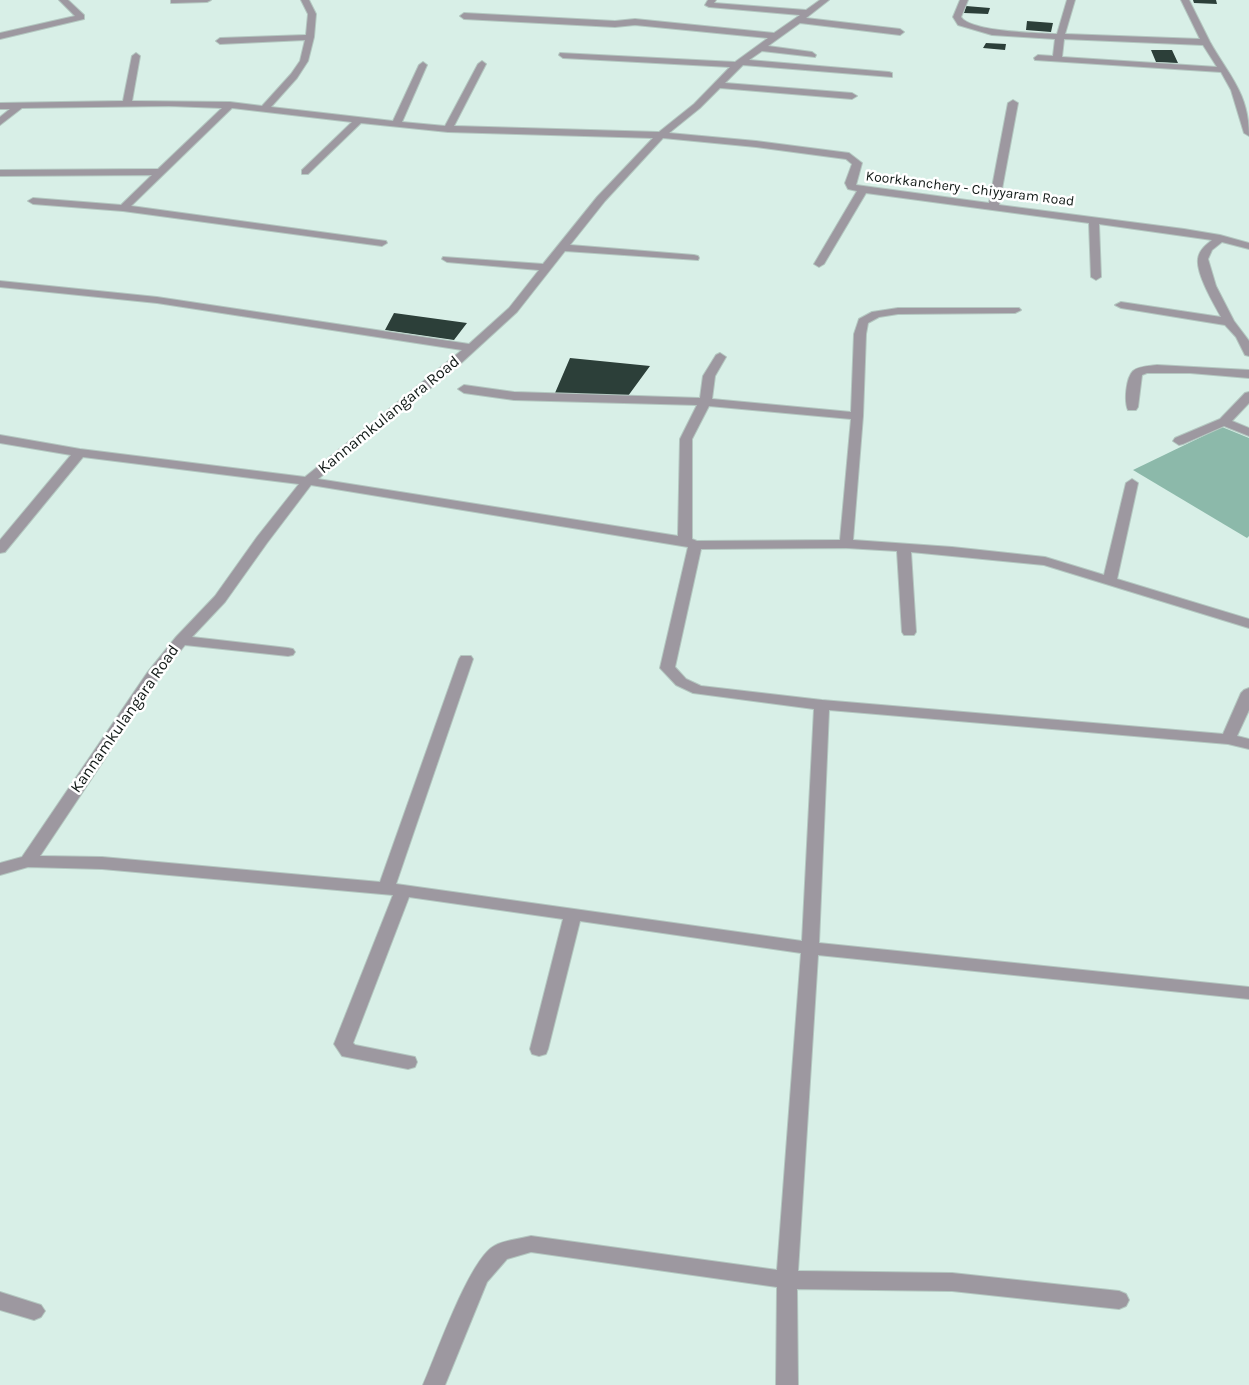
<!DOCTYPE html>
<style>
body{margin:0}
canvas{display:block;background:#d8efe7}
</style>
<canvas width="1249" height="1385"></canvas>
<script>
const g = document.querySelector('canvas').getContext('2d');
g.lineJoin = 'round';
function paint(path, color) { g.fillStyle = color; g.fill(path, 'evenodd'); }
function strokePath(path, color, width, dash) { g.strokeStyle = color; g.lineWidth = width; g.lineCap = dash ? 'butt' : 'round'; g.setLineDash(dash || []); g.stroke(path); }
function label(font, color, halo, rows, align = 'center') {
  g.font = font + ' Karla,sans-serif'; g.lineWidth = 5; g.setLineDash([]); g.textBaseline = 'middle'; g.strokeStyle = halo; g.fillStyle = color; for (const [text, x, y, turn = 0] of rows) {
    g.save(); g.translate(x, y); g.rotate((+turn || 0) * Math.PI / 180); g.textAlign = isNaN(turn) ? turn : align; if (halo) g.strokeText(text, 0, 0); g.fillText(text, 0, 0); g.restore();
  }
}
const water = new Path2D(`
 M1222,427L1249,438V536L1247,538L1133,470Z`);
const building = new Path2D(`
 M1193,0H1216L1217,4L1194,3Z
 M966,6L990,8L988,14L964,13Z
 M1027,21L1053,23L1051,32L1026,30Z
 M986,43L1006,44L1005,50L983,48Z
 M1151,50H1172L1178,63L1156,62Z
 M394,313L467,323L454,340L385,330Z
 M570,358L650,366L628,396L555,393Z`);
const minor = new Path2D(`
 M59,0H68L84,15V19L0,39V33L75,16Z
 M171,0H211L207,2L174,3H171Z
 M301,0H309L316,14L314,37L308,61L297,78L271,107L393,121L419,65L423,62L427,65L402,122L445,126L478,64L482,61L486,64L454,126L659,132L694,104L730,67L563,58L559,55L560,53L735,62L768,38L635,25L615,27L464,19L460,16L464,13L615,21L635,19L774,33L800,15L709,7L705,5L708,0H716L714,3L806,10L820,0H829L806,18L900,29L904,32L900,35L800,23L768,46L812,52L816,55L815,57L762,51L749,60L889,72L892,73V77L743,65L725,83L852,93L857,96L852,99L720,88L700,108L669,133L756,141L849,153L862,163L856,185L989,203L1008,103L1013,100L1018,103L999,205L1184,229L1220,235L1249,243V249L1222,242L1212,250L1208,259L1216,286L1234,321L1249,341V356L1245,355L1236,337L1225,325L1121,308L1115,305L1121,302L1221,317C1214,304 1196,274 1198,259C1199,250 1206,245 1212,240L1099,224L1101,277L1096,280L1091,277L1089,223L866,193L824,264L819,267L814,264L857,191L848,189L845,183L852,164L846,159L756,147L663,138L605,201L570,245L694,255L698,256L699,258L698,260L565,251L517,312L458,366L318,479L678,536L680,439L697,405L514,400L464,393L458,389L464,385L514,392L700,398L703,376L716,355L720,353L726,357L715,376L712,399L851,412L854,334L859,319L872,312L898,308H1019L1021,310L1015,313L898,314L879,317L868,323L866,334L863,416L853,540L952,547L1045,557L1104,575L1126,483L1132,479L1138,483L1117,579L1249,619V628L1044,565L911,552L916,632L914,635H904L902,632L897,551L846,548L701,549L675,667L686,679L701,686L822,700L1223,734L1241,693L1244,690L1249,688V710L1237,736L1249,739V749L1228,744L829,710L819,943L1249,987V999L818,955L798,1271L952,1273L1119,1291L1126,1294L1129,1300L1126,1306L1119,1309L952,1291L797,1289L798,1385H776L777,1287L531,1252L507,1259L487,1282L445,1385H423C436,1356 469,1260 494,1246C504,1240 520,1239 531,1236L777,1270L801,953L580,921L548,1049L546,1054L539,1056L532,1054L530,1049L563,919L409,897L353,1043L355,1045L415,1057L417,1062L415,1067L408,1069L342,1056L334,1044L393,895L102,869L28,867L0,875V863L22,857L147,673L176,637L215,596L257,537L299,484L83,457L5,552L0,553V540L71,455L0,443V435L80,449L305,477L462,350L157,303L0,287V281L157,297L469,344L509,308L539,270L447,262L442,259L443,257L543,264L597,197L653,138L448,132L361,123L308,174H302V170L352,122L232,108L131,206L386,241L387,243L382,246L123,211L33,204L28,201L33,198L121,205L152,175L0,176V170L158,169L222,108L169,106L22,108L0,125V117L10,109H0V103L123,101L132,56L136,53L140,56L132,101L230,102L262,106L291,74L300,61L305,40L220,44L216,41L220,38L306,35L308,14ZM709,406L851,419L840,540L697,541L692,539V439ZM311,485L688,547L660,668L676,685L693,693L814,709L802,941L396,884L473,659L471,656H461L459,659L380,882L102,857L40,856L158,679L185,645L288,656L293,655L295,652L293,649L288,648L192,637L225,602L267,543Z
 M960,0H968L961,17C971,32 1038,33 1057,34L1067,0H1075L1065,34L1200,39L1181,0H1189C1196,14 1203,28 1210,42C1229,76 1249,93 1249,136L1244,133L1231,90L1221,72L1035,60L1034,58L1038,55L1053,56L1055,39L992,35L958,25L953,17ZM1064,39L1203,45L1217,67L1062,57Z
 M1157,365L1249,370V378L1190,373H1147L1142,375L1138,407L1136,410H1128C1124,401 1126,378 1133,371C1139,366 1149,366 1157,365Z
 M1249,392V403L1232,421L1249,428V436L1224,426L1183,444L1179,445L1173,441L1175,438L1220,419L1245,393Z
 M0,1292L41,1305L45,1311L41,1317L34,1320L0,1310Z`);
const farStreetnames = [
 ["Koorkkanchery - Chiyyaram Road",970,189,7]
];
const streetNames = [
 ["Kannamkulangara Road",389,415,-39],
 ["Kannamkulangara Road",125,719,-55]
];
paint(water, '#8cb9aa');
paint(building, '#2c3f39');
strokePath(minor, '#b4c8c1', 2);
paint(minor, '#9d98a0');
label('14px', '#101815', '#fff', farStreetnames);
label('16px', '#101815', '#fff', streetNames);
</script>
